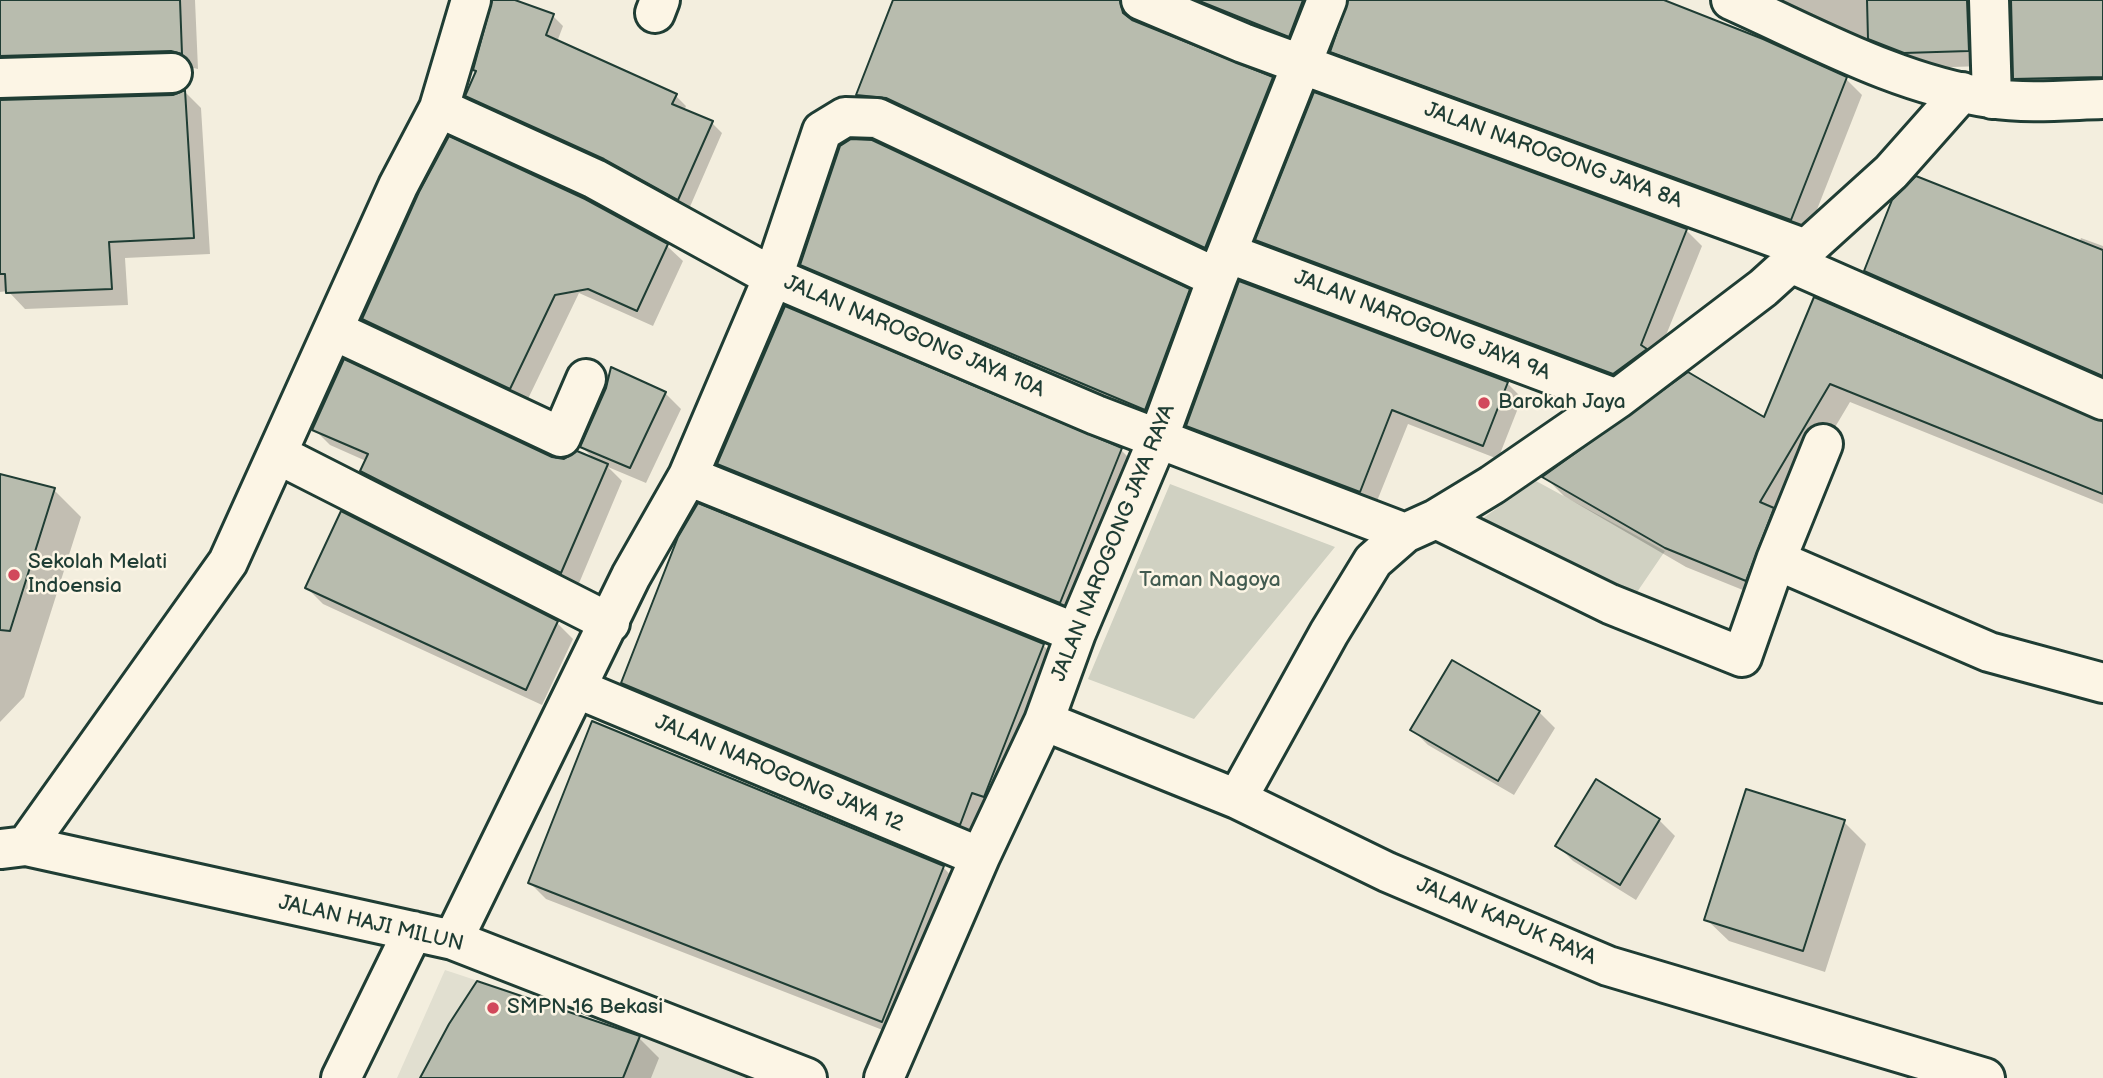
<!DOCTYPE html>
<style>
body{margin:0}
canvas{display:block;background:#f3eede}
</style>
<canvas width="2103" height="1078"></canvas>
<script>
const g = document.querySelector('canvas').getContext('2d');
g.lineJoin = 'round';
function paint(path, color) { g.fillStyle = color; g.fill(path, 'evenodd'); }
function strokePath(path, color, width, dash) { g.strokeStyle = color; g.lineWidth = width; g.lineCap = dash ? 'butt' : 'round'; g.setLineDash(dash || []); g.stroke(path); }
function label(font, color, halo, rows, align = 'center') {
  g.font = font + ' "Balsamiq Sans",sans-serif'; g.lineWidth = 5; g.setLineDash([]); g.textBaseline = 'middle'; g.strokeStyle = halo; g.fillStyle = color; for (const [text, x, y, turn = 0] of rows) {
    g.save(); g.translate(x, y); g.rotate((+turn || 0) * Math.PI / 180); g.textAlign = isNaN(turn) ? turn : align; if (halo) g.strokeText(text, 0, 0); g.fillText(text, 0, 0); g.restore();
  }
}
const built = new Path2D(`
 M445,970L771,1078H397Z`);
const green = new Path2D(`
 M1536,481L1665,551L1633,598L1476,523Z
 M1170,484L1335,547L1194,719L1088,679Z`);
const shadow = new Path2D(`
 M0,0H195L198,69L189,67L0,81Z
 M495,0H510L553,16L563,26L557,42L676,96L686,106L684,111L712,123L722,133L689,209L478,106L467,96L477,72Z
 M896,0H1142L1136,7V23L1272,79L1288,94L1221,263L873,111L858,95Z
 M1179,0H1328L1305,51Z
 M1350,0H1658L1846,79L1862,95L1807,235L1348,67L1332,51Z
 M1779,0H1991L1984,66L1921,68L1789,10Z
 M2013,0H2103V92L2031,94L2015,78Z
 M185,92L201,108L210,254L125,258L128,305L25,309L8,291L0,292V102L173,97Z
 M1686,230L1702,246L1656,360L1630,389L1273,256L1257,240Z
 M2081,238L2103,246V386L1885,290L1866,271L2079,242Z
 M667,246L683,261L653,326L579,293L526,403L380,335L364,319Z
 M802,264L1189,291L1203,305L1159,423L816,278Z
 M1815,299L2103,423V504L1850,402L1781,518L1765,599L1686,567L1564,496L1545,477L1765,419Z
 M1507,383L1522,398L1498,459L1408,424L1375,506L1203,441L1188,426Z
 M665,393L681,409L646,483L608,467L622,481L577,588L377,487L362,471L366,461L330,445L314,429L551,458L596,461L582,447Z
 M1121,450L1136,465L1076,617L735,479L719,464Z
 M0,475L54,490L81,517L24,697L0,722Z
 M342,513L557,623L573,639L542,705L323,604L307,588Z
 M1043,645L1059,661L976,839L638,698L623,683Z
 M1539,712L1555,728L1514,795L1428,745L1413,730Z
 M1659,820L1675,836L1636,900L1573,861L1557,845Z
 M1844,822L1866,844L1825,972L1729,941L1706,919Z
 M943,867L958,883L898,1036L546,899L530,883Z
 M639,1038L659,1058L651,1078H422Z`);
const building = new Path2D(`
 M0,0H180L182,54L171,51L0,56Z
 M492,0H515L554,14L546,35L677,94L672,104L713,121L678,200L604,159L465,96L476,71L473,70Z
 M893,0H1120L1123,13L1132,20L1273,77L1205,248L886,98L856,95Z
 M1197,0H1303L1289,37Z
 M1348,0H1664L1763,39L1847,77L1791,220L1330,52Z
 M1867,0H1967L1969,51L1904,53L1868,39Z
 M2011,0H2103V77L2013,79Z
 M185,90L194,238L109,242L112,289L6,293L5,274H0V100L173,95Z
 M1314,92L1687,229L1641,345L1647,349L1613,374L1255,240Z
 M449,136L585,199L668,244L637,311L588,289L555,295L510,389L362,319L419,192Z
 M851,139L872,140L1190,289L1145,410L800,265L840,146Z
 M1916,176L2103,250V376L1864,271L1892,200Z
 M1239,281L1508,382L1483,446L1392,410L1360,492L1186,426Z
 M1814,297L2103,421V494L1830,384L1760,502L1774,508L1746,581L1665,548L1542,477L1688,372L1764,417Z
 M785,306L1122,448L1060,603L717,464Z
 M344,359L552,457L564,459L577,451L608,464L561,573L360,471L368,454L312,430Z
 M611,367L666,392L630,468L580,447L606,388Z
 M0,474L55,488L10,631L0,630Z
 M698,503L1044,644L984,797L972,793L960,825L621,683L678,537Z
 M341,511L558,621L526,690L305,588Z
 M1452,660L1540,711L1498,781L1410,730Z
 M592,721L944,866L882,1022L528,883Z
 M1596,779L1660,819L1620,885L1555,846Z
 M1746,789L1845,820L1803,951L1704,920Z
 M477,981L640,1036L623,1078H420L449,1024Z`);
const minor = new Path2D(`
 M1141,0L1243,43L1806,249
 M1731,0C1816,38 1897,84 1990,98C2026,104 2067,100 2103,99
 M1989,0L1992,99
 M655,13L660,0
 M0,78L172,73
 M439,108L595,179L773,277L1096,415L1405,533
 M1227,253L1617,399
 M1791,263L2103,400
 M333,330L561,437L586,379
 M277,454L610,623
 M688,476L1076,633
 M1436,519L1610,604L1742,657L1776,560L1823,444
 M1776,560L1989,652L2103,683
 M578,689L980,857
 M1044,721L1237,799L1387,872L1608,966L1985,1078
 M1237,799L1329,633L1373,561L1405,533L1436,519L1492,485L1617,399L1763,288L1891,172L1962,92
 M26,846L228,562L398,186L439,108L471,0
 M2,849L26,846L453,940L807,1078
 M453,940L631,576L688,476L773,277L822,131L845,117L877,118L1217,278
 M341,1078L413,931
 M884,1078L980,857L1044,721L1076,633L1158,439L1217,278L1327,0`);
const markers = [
 [1484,403,7,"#d1495b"],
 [14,575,7,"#d1495b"],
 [493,1008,7,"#d1495b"]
];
const streetNames = [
 ["JALAN NAROGONG JAYA 8A",1553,156,20],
 ["JALAN NAROGONG JAYA 9A",1422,326,21],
 ["JALAN NAROGONG JAYA 10A",914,337,23],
 ["JALAN NAROGONG JAYA RAYA",1114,543,-68],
 ["JALAN NAROGONG JAYA 12",779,774,23],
 ["JALAN KAPUK RAYA",1506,922,23],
 ["JALAN HAJI MILUN",371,924,13]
];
const poiNames = [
 ["Barokah Jaya",1498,403],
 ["Sekolah Melati",28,563],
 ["Indoensia",28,587],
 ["SMPN 16 Bekasi",507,1008]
];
const parkNames = [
 ["Taman Nagoya",1210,581]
];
paint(built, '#e1dfd0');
paint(green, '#d0d1c2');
paint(shadow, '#0003');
paint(building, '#b8bcae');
strokePath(building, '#1f3d34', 2);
strokePath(minor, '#1f3d34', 44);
strokePath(minor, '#fcf5e5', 38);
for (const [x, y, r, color] of markers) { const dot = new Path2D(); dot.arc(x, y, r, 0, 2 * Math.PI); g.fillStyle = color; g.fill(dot); strokePath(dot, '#fcf5e5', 2.5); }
label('21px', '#1f3d34', '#fcf5e5', streetNames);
label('21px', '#1f3d34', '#fcf5e5', poiNames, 'left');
label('21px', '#425b50', '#fcf5e5', parkNames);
</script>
